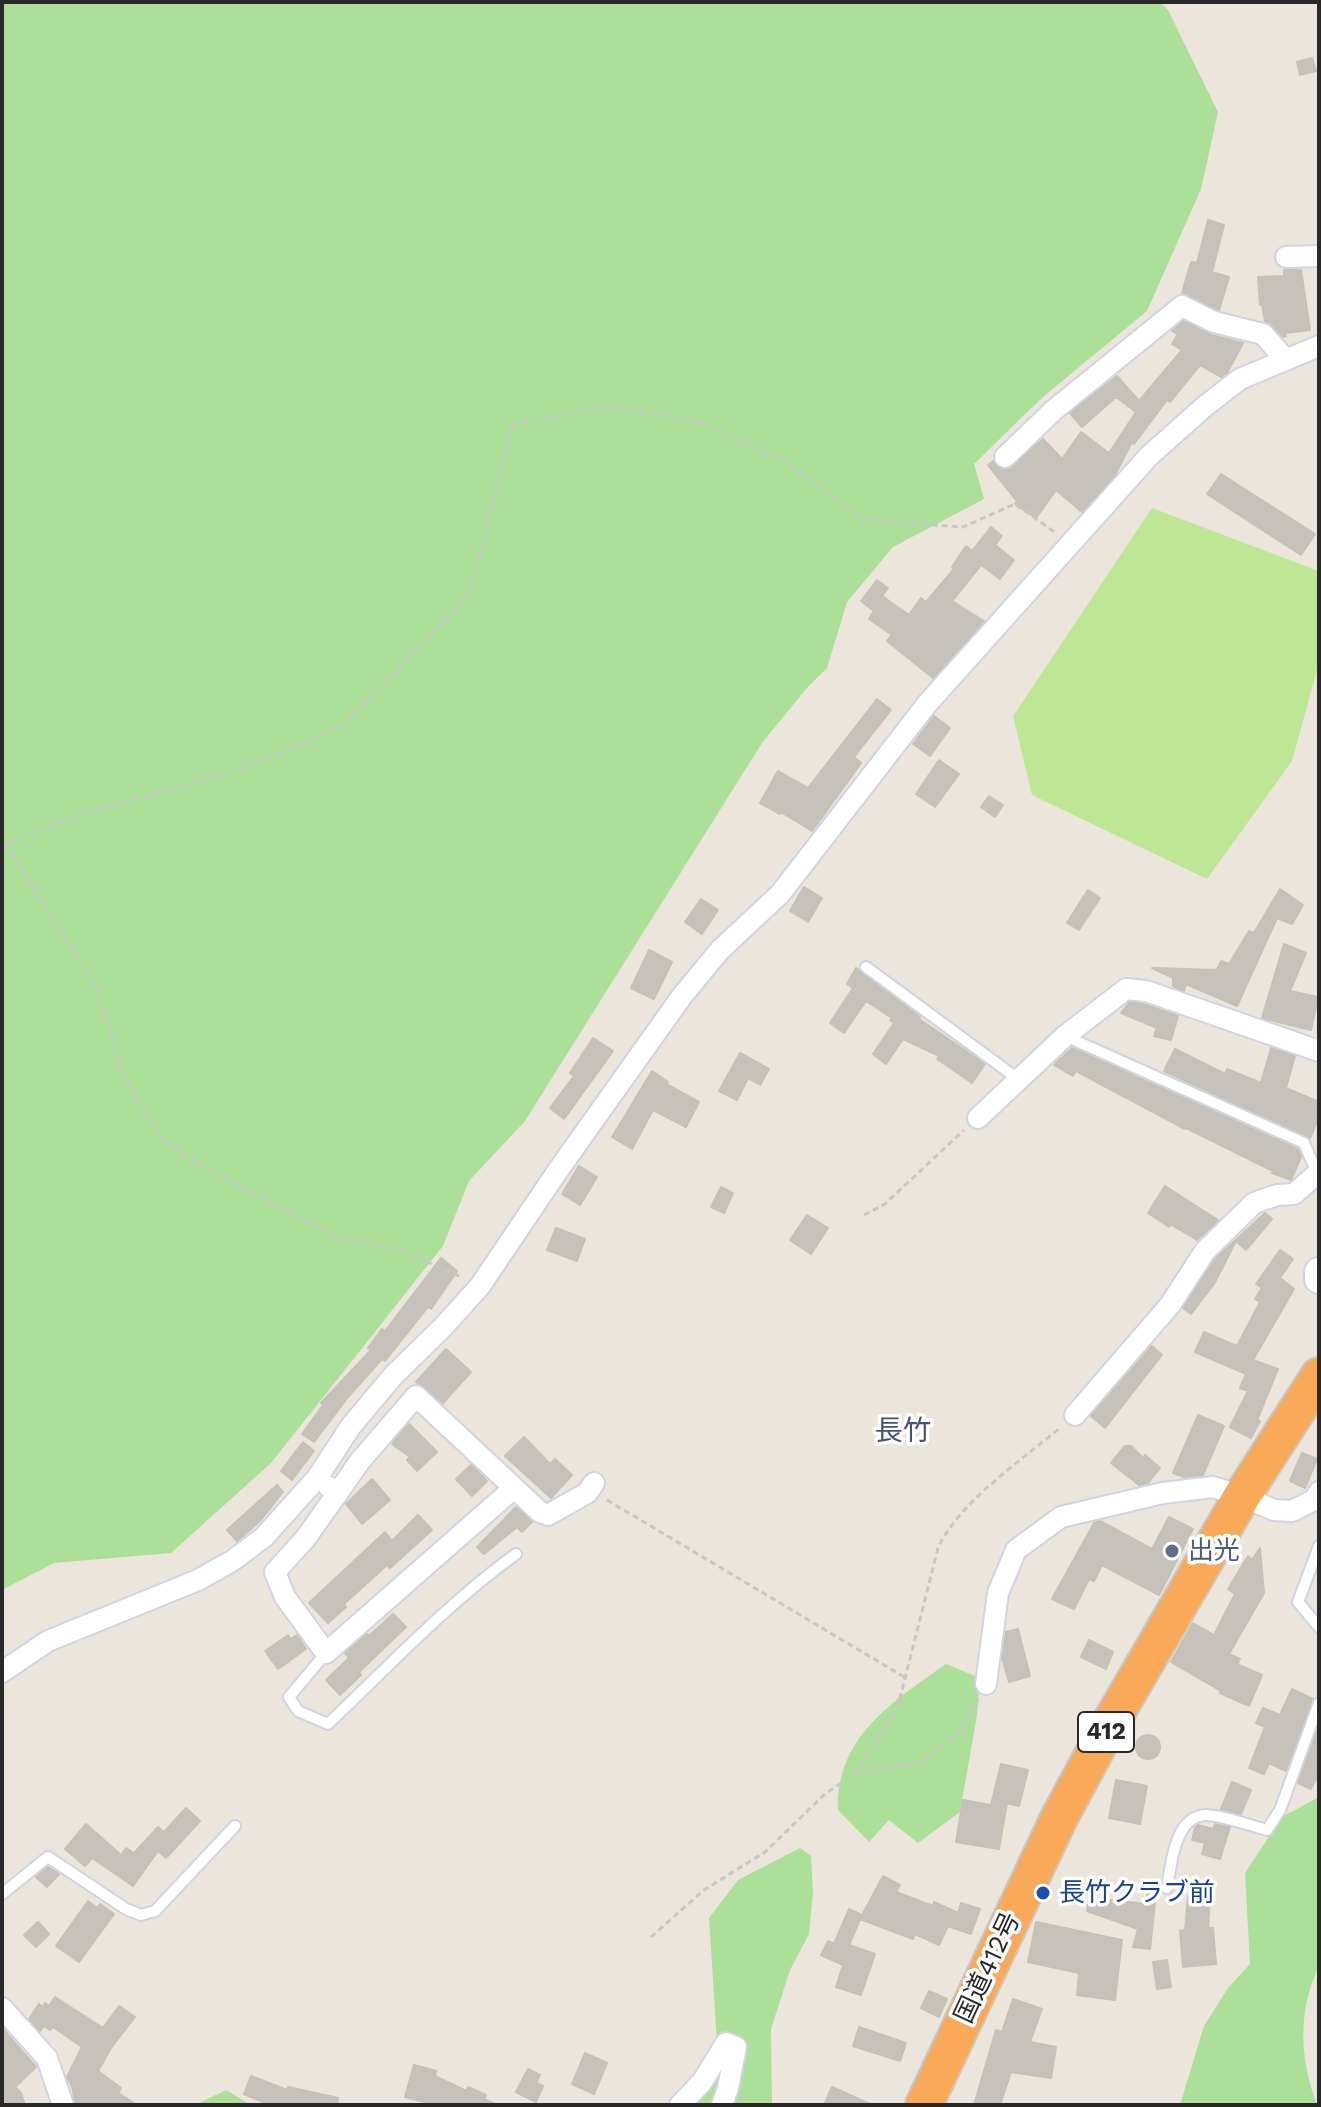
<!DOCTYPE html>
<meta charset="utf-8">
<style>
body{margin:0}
#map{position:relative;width:1321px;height:2107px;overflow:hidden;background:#ebe5db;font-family:"Work Sans",sans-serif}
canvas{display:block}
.frame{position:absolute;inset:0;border:4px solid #292929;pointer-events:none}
</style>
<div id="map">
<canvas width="1321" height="2107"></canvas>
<div class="frame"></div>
</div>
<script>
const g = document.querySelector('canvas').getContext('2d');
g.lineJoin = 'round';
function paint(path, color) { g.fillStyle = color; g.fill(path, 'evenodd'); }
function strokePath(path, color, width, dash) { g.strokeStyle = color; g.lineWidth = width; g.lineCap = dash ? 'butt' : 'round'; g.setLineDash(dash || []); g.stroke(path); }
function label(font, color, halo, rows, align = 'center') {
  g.font = font + ' "Work Sans","Noto Sans JP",sans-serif'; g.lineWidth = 7; g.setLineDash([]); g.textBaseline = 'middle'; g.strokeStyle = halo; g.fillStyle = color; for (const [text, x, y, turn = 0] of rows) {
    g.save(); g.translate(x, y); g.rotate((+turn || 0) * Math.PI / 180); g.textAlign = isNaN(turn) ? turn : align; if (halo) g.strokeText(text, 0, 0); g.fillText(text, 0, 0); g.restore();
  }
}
const green = new Path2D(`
 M2,2H1160L1168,10L1218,112L1201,189L1147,311L1043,397L974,464L984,499L893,547L847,602L827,668L806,689L762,743L525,1121L469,1181L443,1246L271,1463L171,1553L54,1563L2,1590Z
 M946,1664L980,1678L977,1715L960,1812L918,1843L889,1820L869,1842L838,1810C836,1737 892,1702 946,1664Z
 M1319,1797V1966C1297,2012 1300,2059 1317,2105H1180L1204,2026L1228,1988L1250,1964L1245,1873L1282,1817Z
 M800,1848L811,1856L813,1892L809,1934L790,1970L771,2029L772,2105H668L719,2073L709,1918L738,1880Z
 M226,2090L251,2105H195Z`);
const pitch = new Path2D(`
 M1152,508L1319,571V663L1292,761L1207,879L1032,795L1013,716Z`);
const building = new Path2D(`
 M1312,58L1316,71L1300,75L1297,62Z
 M1208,220L1224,225L1212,272L1229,277L1219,310L1182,293L1191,262L1197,263Z
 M1284,270H1301L1310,330L1285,333L1286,336L1283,337L1265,321L1262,305H1260L1258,277L1284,276Z
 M1184,321L1211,335L1243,343L1227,373L1221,377L1200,365L1170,402L1167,400L1134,444L1132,442L1115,475L1082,512L1056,490L1036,518L1015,504L1017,501L988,465L993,461L1001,469H1009L1043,439L1062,459L1081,432L1109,453L1136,412L1116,397L1082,427L1070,413L1117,376L1139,401L1182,350L1172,344L1178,334L1172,331Z
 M1221,474L1315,534L1301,555L1207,494Z
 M991,527L1002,536L995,545L1014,560L1000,579L981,565L952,601L984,621L933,678L887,641L892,635L869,619L874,611L861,601L877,580L888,588L882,596L909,615L921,598L926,602L954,569L952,567L966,546L972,551Z
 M877,699L891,710L854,757L861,763L812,831L781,812L780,814L760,803L778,771L808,788Z
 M934,716L950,728L930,756L913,744Z
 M939,760L959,774L935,807L916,794Z
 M989,796L1003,805L995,817L981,807Z
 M804,887L822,898L808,922L790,911Z
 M1280,889L1303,905L1292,924L1277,918L1237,1006L1186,984L1184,991L1173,986V978L1152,968L1217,970L1221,961L1229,964L1249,931L1254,933Z
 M1088,890L1100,898L1079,930L1067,923Z
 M701,899L718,910L702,934L685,922Z
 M1284,944L1306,953L1290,991L1318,997L1311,1030L1262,1018Z
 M649,950L672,962L654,999L631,988Z
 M856,968L920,1017L919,1019L985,1064L972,1083L937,1059L939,1056L903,1039L886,1064L873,1054L894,1023L890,1020L892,1018L866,1001L844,1033L830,1023L853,988L847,984Z
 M1130,1002L1143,1004L1178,1016L1171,1040L1154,1036L1157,1028L1121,1013Z
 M593,1038L613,1051L564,1119L550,1108L574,1076L570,1073Z
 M1072,1048L1298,1149L1301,1157L1291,1180L1272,1173L1273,1171L1186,1128L1185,1129L1076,1071L1073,1076L1054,1065Z
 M1271,1048L1295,1056L1286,1088L1319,1102V1117L1310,1138L1164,1071L1175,1049L1225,1074L1227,1069L1261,1083Z
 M740,1053L769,1069L760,1085L748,1078L737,1100L719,1091Z
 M652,1071L668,1082L666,1084L699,1102L686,1127L653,1110L632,1149L612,1137Z
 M579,1166L597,1177L580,1205L562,1194Z
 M1165,1186L1218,1220L1197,1240L1170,1224L1169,1227L1148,1213Z
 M721,1187L733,1193L724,1213L711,1207Z
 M1265,1213L1272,1219L1246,1250L1236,1241L1214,1284L1191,1314L1183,1308L1215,1259Z
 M807,1215L828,1228L811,1254L790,1240Z
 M556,1228L585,1239L577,1261L547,1250Z
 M1280,1250L1293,1259L1280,1278L1294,1289L1253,1360L1278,1369L1257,1420L1260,1421L1251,1438L1230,1427L1248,1391L1240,1388L1246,1374L1195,1352L1204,1332L1237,1346L1260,1302L1255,1299L1262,1288L1256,1284Z
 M441,1258L457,1271L431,1309L428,1307L385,1361L382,1359L348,1397L314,1442L302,1434L323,1405L321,1403L371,1350L368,1348L382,1329L385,1331Z
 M1152,1346L1162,1355L1105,1428L1091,1416Z
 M446,1349L471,1372L443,1403L416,1382Z
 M1198,1415L1224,1426L1203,1475L1184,1477L1173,1473Z
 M409,1424L437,1452L417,1471L407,1460L410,1457L392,1444Z
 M524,1437L550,1464L555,1459L572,1475L551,1498L505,1456Z
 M303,1442L314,1451L292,1480L281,1471Z
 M1125,1446H1131L1143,1458L1145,1455L1160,1468L1148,1483L1139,1485L1111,1463Z
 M1302,1453L1317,1459L1305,1488L1290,1481Z
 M471,1465L487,1481L472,1496L456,1479Z
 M372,1479L390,1500L362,1524L346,1504Z
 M277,1485L283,1492L260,1521L237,1541L227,1530Z
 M516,1507L532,1522L522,1532L517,1527L484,1554L477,1547Z
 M418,1515L432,1530L390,1568L387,1565L344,1604L346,1607L328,1623L309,1603L385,1532L392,1541Z
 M1169,1517L1193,1529L1159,1595L1102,1565L1094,1581L1089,1579L1074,1609L1052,1599L1094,1523L1100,1521L1152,1549Z
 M1260,1548L1264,1593L1229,1654L1240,1659L1237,1664L1262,1675L1249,1706L1220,1693L1221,1691L1171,1662L1193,1623L1214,1635L1235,1594L1228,1589L1248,1556L1252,1560Z
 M393,1614L406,1627L359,1672L361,1675L340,1695L326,1680L349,1658L345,1653L367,1634L369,1636Z
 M1018,1629L1030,1676L1009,1682L1002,1658L1006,1632Z
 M288,1635L290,1639L297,1635L306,1649L278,1669L265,1651Z
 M1089,1640L1113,1652L1106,1669L1081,1657Z
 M1292,1689L1313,1699L1286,1771L1269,1763L1264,1774L1249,1768L1265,1727L1256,1723L1263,1708L1280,1715Z
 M1319,1726V1773L1311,1789L1298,1783Z
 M1136 1747a12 12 0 1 1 24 0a12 12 0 1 1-24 0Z
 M1001,1764L1028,1770L1019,1806L1007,1803L999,1849L956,1842L963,1800L991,1805Z
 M1116,1780L1147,1786L1140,1824L1109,1818Z
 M1232,1782L1251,1790L1241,1814L1221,1809Z
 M186,1808L200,1821L166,1858L158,1851L133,1886L92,1858L85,1866L65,1849L86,1824L121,1855L126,1848L134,1853L158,1827L164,1832Z
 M1215,1824L1230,1827L1220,1859L1202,1854L1205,1843L1192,1840L1195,1828L1198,1825L1213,1829Z
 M48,1867L59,1874L47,1887L36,1877Z
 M883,1876L900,1885L896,1892L933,1906L934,1902L958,1913L961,1903L980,1909L971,1934L948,1926L939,1945L915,1934L913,1939L860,1919Z
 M1148,1892L1156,1894L1150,1949L1133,1947L1138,1929L1087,1911L1089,1897L1145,1904Z
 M1188,1896L1210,1898L1208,1928H1213L1216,1964L1183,1967L1180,1931L1185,1930Z
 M88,1901L97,1908L100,1904L114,1914L79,1962L56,1946Z
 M849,1909L862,1915L849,1945L875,1954L861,1995L836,1987L843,1965L821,1955L828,1941L834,1944Z
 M38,1922L49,1934L36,1947L24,1935Z
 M1036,1922L1122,1940L1115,2000L1077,1995L1079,1973L1028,1962Z
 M1167,1960L1171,1987L1157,1989L1153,1962Z
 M929,1991L947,1999L939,2017L921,2008Z
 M55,1997L103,2028L119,2006L135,2017L111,2048L98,2071L121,2088L118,2093L137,2105H83L75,2102L72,2086L67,2077L82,2047L53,2027L50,2030L44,2026L40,2031L29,2019L39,2004L43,2007L45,2003L49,2006Z
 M1013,1999L1042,2009L1030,2042L1056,2047L1051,2078L1011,2072L1000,2105H974L996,2030L1002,2032Z
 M859,2027L906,2043L900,2061L853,2046Z
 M2,2028L36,2067L15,2087L21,2093L25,2105H2Z
 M585,2053L607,2063L594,2094L572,2084Z
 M414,2065L436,2071L435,2076L466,2091L468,2087L486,2095L484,2099L497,2105H427L428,2103L405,2097Z
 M528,2069L540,2075L536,2083L543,2086L536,2102L516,2092Z
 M251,2076L287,2090L288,2087L338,2098L337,2105H270L244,2094Z
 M832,2087L872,2105H824Z`);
const path = new Path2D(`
 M6,844L99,993L123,1076L162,1139L210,1170L336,1237L398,1249L461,1277
 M2,845L69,818L236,771L343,726L470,594L513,424L608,406L698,421L784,461L866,520L963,527L1015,504L1056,533
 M864,1215L885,1204L964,1130
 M607,1500L906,1678
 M856,1773L921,1762L961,1730L978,1699
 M651,1937L704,1890L765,1852L825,1794L856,1773L897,1710L938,1548C959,1502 1022,1460 1061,1427`);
const lane = new Path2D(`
 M866,967L1018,1079
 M1065,1036L1304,1143L1317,1173
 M1319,1546L1298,1602L1319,1627
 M326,1653L289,1697L298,1711L328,1724C389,1666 447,1604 516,1554
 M1167,1888C1171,1866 1174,1817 1205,1815C1218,1814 1252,1826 1267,1830L1280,1810L1319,1703
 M2,1894L48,1857L126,1909L141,1915L155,1911L235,1826`);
const street = new Path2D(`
 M1286,257L1319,256
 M1005,457L1054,410L1182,306L1214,322L1263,334L1286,360
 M978,1118L1065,1036L1126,989L1146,991L1319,1051
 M1075,1415L1170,1305L1205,1251L1254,1203L1277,1195L1294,1194L1319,1172
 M329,1487L337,1494L360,1461L416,1396L540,1512L548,1515L587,1493L594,1483
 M337,1494L305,1539L275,1572L285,1597L326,1653L514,1488
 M2,1672L48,1641L198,1580L232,1561L264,1537L317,1478L351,1426L393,1376L443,1327L480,1286L559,1169L682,996L720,950L780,894L927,704L1149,456L1204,407L1240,379L1319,346
 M986,1684L998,1593L1016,1550L1061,1517L1163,1493L1213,1487L1242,1496L1274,1510L1292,1511L1314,1500L1319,1492
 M2,2008L47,2058L63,2105
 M680,2105L702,2082L726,2043L736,2047L728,2088L722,2105`);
const secondary = new Path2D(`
 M1319,1272V1279`);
const highway = new Path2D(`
 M924,2105L1059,1818L1108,1727L1242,1496L1319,1376`);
const markers = [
 [1172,1551,8,"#5c6f8a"],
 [1043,1893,8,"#1a4fb4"]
];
const shields = [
 [1106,1732,56]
];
const shieldNames = [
 ["412",1106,1732]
];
const serviceNames = [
 ["出光",1188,1551]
];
const transitNames = [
 ["長竹クラブ前",1059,1893]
];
const streetNames = [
 ["国道412号",988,1968,-65]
];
const neighbourhoodNames = [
 ["長竹",903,1432]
];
paint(green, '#ace099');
paint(pitch, '#bee795');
paint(building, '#c6c2bb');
strokePath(building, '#c6c1b5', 2);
strokePath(lane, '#d1d3e2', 14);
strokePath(street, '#d1d3e2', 24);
strokePath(secondary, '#d1d3e2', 32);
strokePath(highway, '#c7c7c7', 40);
strokePath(path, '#c7c7c7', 3, [6, 4]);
strokePath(lane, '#fff', 10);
strokePath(street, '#fff', 20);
strokePath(secondary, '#fff', 28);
strokePath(highway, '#f9aa59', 36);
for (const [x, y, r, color] of markers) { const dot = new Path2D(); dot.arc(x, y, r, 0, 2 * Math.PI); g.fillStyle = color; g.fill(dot); strokePath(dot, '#fff', 3); }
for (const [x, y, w] of shields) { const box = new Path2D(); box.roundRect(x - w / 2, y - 20, w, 40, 6); g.fillStyle = '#fff'; g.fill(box); strokePath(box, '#292929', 2); }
label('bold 24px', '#292929', null, shieldNames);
label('26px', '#4e5e75', '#fff', serviceNames, 'left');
label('26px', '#164399', '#fff', transitNames, 'left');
label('26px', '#292929', '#fff', streetNames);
label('28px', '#4b5078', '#fff', neighbourhoodNames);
</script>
